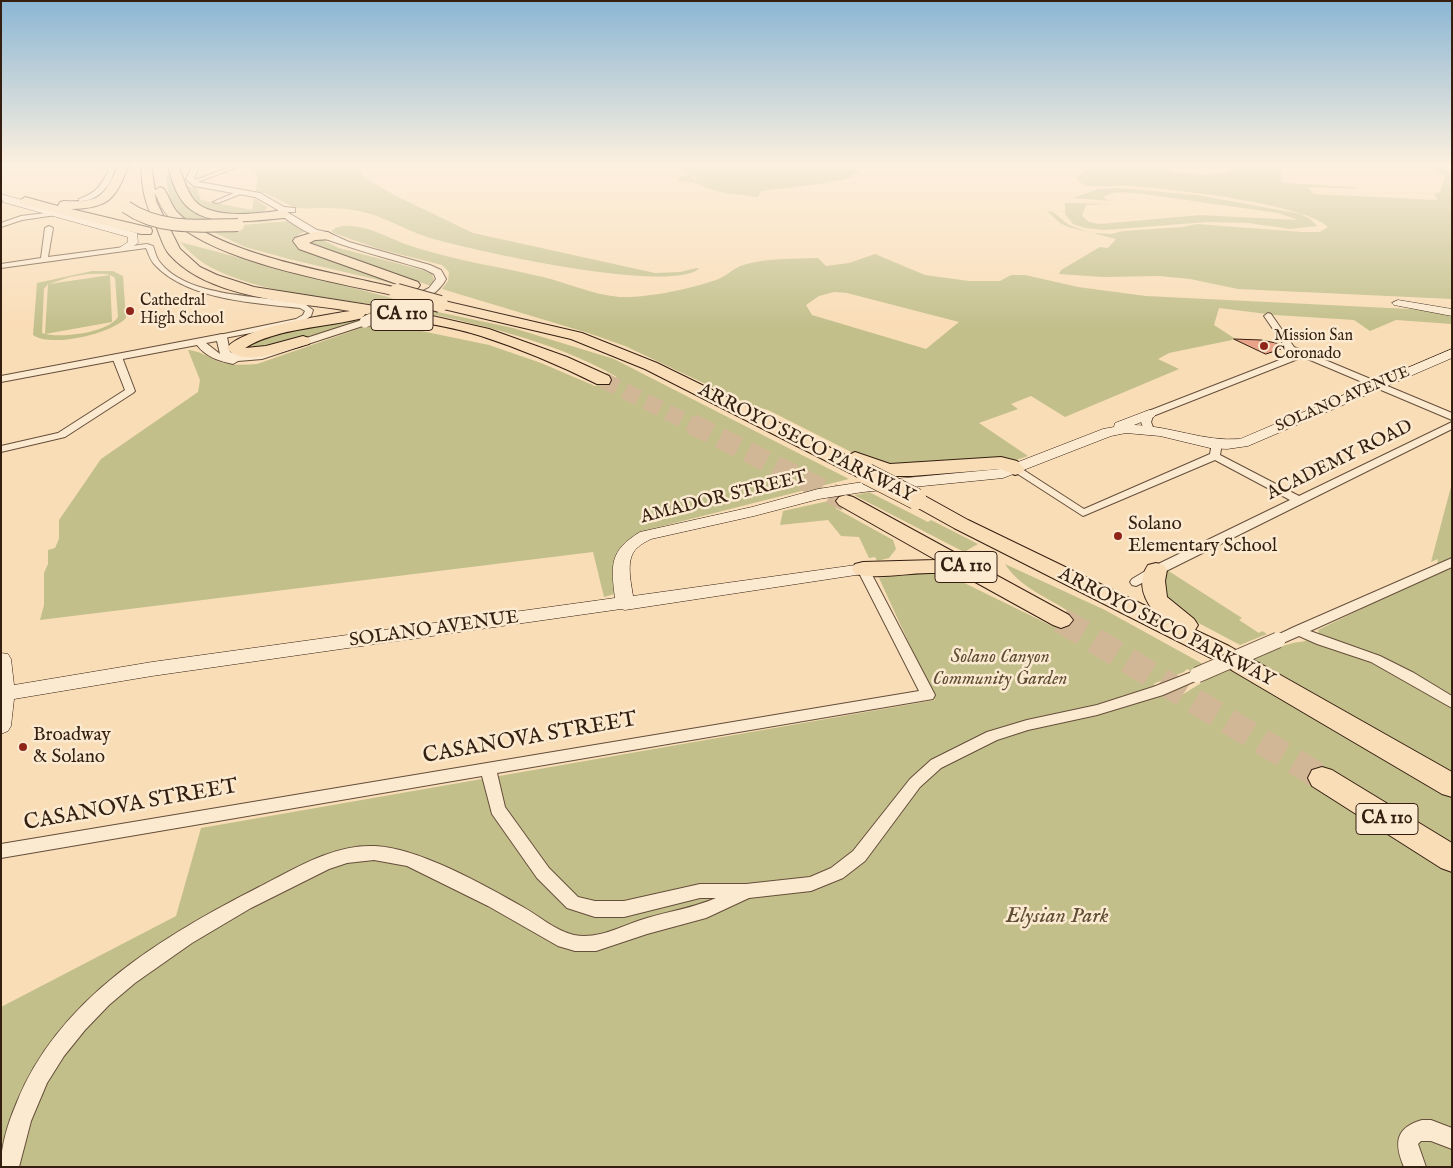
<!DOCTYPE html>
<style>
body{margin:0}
#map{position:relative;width:1453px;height:1168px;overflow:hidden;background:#f9ddb7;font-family:"IM FELL English",serif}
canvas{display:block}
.frame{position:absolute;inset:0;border:2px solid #341e10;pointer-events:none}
</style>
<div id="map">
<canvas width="1453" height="1168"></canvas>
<div class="frame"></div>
</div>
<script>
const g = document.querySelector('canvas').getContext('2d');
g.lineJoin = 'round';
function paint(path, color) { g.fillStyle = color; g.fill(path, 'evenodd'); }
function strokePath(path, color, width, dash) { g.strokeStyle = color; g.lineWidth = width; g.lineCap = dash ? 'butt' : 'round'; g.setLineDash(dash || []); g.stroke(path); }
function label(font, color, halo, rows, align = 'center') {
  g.font = font + ' "IM FELL English",serif'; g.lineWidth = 5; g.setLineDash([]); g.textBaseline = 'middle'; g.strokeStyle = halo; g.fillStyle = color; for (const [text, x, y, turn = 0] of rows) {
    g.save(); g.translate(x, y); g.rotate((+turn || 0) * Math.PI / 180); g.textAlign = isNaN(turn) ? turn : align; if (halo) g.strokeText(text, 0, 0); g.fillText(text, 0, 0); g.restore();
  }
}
const green = new Path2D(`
 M250,165H363L360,171L364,177L394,195L473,233L655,273L680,272L697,268L699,269C666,294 470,250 427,237C405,230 385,217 363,212C348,208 333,208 317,208C312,208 304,209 298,208C286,205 272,194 256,191L258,177Z
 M675,165H857L855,171L859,172L846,179L826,183L761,191L758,197L725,193L706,188L695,182H680L677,180L680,179L677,177L689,175L695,180L697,179Z
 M1091,165H1156L1174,172L1208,175L1230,172L1234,165H1289L1282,170L1281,179L1284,183L1355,187L1358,189L1308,187L1314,194L1438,200L1434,194L1440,192L1445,177L1429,165H1440L1452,172V299L1238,289L1190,279L1159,276L1103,277L1059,274L1061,270L1100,247L1108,248L1116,239L1068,227L1060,223L1047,211L1053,212L1069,225L1091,233L1111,234L1123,231L1183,227L1197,224L1302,232H1320L1328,227C1303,203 1170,189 1131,186C1119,185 1095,188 1085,185C1082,184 1078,181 1076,178Z
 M172,174L206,215L285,217C274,223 252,222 239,223C228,223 202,227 193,223C173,214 167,195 166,176Z
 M186,186L197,188L201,200L252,210L254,198L267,207L266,210C250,219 215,217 200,205C194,200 191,192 186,186Z
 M1118,188L1197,195L1301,214L1310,219L1317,226L1290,229L1248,223L1207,222L1105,230L1085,228L1073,224L1065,214V203L1110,204L1086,205L1082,216L1089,222L1100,224L1200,215L1298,220L1278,213L1136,193C1125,193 1112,190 1103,198L1111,201L1072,198L1098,189Z
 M290,221L306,231L298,235L294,241L408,287L289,259L245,247L205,228Z
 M342,226C369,224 392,241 417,248C458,261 501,267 543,277C568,283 594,295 620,297C648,298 689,289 716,280C726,277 733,268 743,265C766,258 793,259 818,258L826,266L849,263L875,254L925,275L969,281H1000L1011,275H1025L1078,287L1146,296L1430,310L1452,317V324L1396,320L1370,331L1354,320L1275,315L1219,308L1214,325L1234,338L1232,340L1169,353L1158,359L1179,369L1065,417L1031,396L1011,404L1018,409L979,423L1028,456L1013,461L913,469L867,460L768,410L750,405L625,346L588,333L442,289L448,281L449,272L442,265L379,249L331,232L335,228ZM834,292L847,293L959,322L926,349L812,315L806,305L819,296Z
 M319,238L339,248L422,270L432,274L434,279L431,286L311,245L306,242Z
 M180,242L403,301L388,307C333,298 266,294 216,270C201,263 190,253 180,242Z
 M92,271H113L123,276L126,318C111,334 51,348 33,335L37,283ZM88,274C98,274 108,272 115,278L118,317C108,333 59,339 42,333L44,289L48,284L45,334L112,322L110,275L49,284L70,277Z
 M410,306L513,328L614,359L849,479L647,530L622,550L618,593L604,597L593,552L40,620L44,605V573L48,564V550L55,548L59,539V520L101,459L198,392L200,380L188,350C199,351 207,356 217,361C230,366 243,365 257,364L378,322L489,345L541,363L595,386L617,377C552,340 477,324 404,308Z
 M367,318L353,324L280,344L244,350L246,342L257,339L330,321Z
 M1452,483V1167H1V1007L176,916L201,828L935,700L879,578L930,571L946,574L1052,626L1071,613C1048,597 1020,588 1005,564L1105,610L1221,674C1242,664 1264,652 1286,645C1301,640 1305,644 1319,634L1318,630L1435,573L1438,559L1431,562ZM1187,669L1206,680L1177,698L1153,684L1184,672Z
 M869,492L928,522L931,520L978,544L964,552L854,495L835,508L893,540L896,549L889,558L877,561L875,557L869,558L859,537L841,536L828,520L780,525L783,511Z
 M1167,570L1242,618L1239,620L1259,633L1262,631L1267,634L1240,645L1176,611L1164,600L1163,575Z`);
const building = new Path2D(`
 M1234,339L1261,340L1281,344L1284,348L1266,354Z`);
const motorwayTunnelFar2 = new Path2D(`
 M603,380L695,426`);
const motorwayTunnelFar1 = new Path2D(`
 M692,424L846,501`);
const motorwayTunnel = new Path2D(`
 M1061,620L1322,778`);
const minor = new Path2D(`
 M97,165H105L114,168C113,185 97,202 79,201V199C96,193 101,186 109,170Z
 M235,165H243L195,183L190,182Z
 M241,190L243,191V193L218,203L213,202Z
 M54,212L57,214L56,215L22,220L1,227V223L21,216Z
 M49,226L53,228L48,257L147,244L153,246C155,251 156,257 159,261C187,299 263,295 305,304L313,310L311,316L299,324L219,339V335L296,319L303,315L305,311L300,308C255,303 188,300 155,265C150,260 149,254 146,248L1,268V264L41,258L45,228Z
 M1268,313L1271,314L1294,347L1452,413V420L1303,357L1153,416L1151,422L1154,430L1153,432H1145L1141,422L1146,412L1295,354L1288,351L1264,316Z
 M117,354L122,357L135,391L133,393L65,437L1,452V446L58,433L125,390L112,357Z
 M1452,422V429L1136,586L1132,585L1130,582L1132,579L1152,567L1290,500L1215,460L1083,516L1010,469L1015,466L1019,467L1084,509L1210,454L1212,443L1217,440L1222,443L1220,455L1299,496Z
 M1452,558V567L1310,631L1380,656L1414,673L1452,696V708L1371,662L1317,644L1299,636L1283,643H1273L1271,640L1273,637L1294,627Z
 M863,565L869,569L935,695L933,699L497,773L505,807L549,868L578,897L595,901H624L700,884H746L810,877L831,868L853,851L910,779L931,760L987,732L1027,720L1097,705L1153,687L1197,670L1202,672L1204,675L1202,678L1163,695L1097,715L1028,730L997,740L941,768L920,787L865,861L843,878L811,891L749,898L706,918L647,934L596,951H575L558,946L488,906L407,866L374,860L347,863L329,869L251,908L192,943L135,983L109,1005L85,1030L64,1056L47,1083L31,1121L19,1167H1C1,1144 8,1123 17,1102C59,998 163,936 259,887C294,869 333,844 375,846C419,848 484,885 523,907C539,916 556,931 574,935C599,940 623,925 647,918C670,911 693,908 716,898H700L624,917H595L567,908L537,878L492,814L482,776L1,858V844L919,691L857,569Z
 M1422,1120H1431L1452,1128V1149L1431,1141H1421L1418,1144L1426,1167H1404C1394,1143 1395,1128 1422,1120Z`);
const tertiary = new Path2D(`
 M193,165H200L194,178L199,182L260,193L284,207L295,208V212H287L317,230L327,232L349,242L430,265L441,270L446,279C440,291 423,304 409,302V298L429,288L436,279L434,274L424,269C386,258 348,248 312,234C300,230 289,220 278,214V210L255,197L194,186L186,179Z
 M365,319L369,320V324L262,359L238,361L233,364C219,361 206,357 197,345L1,382V376L222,334L227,337L230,352L241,355L257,354ZM217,341L220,354L206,343Z`);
const secondary = new Path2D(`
 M1,194L137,233L138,243L128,250H120L119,248L128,242V237L3,202Z
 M1398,300L1452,309V316L1394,305L1392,303Z
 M1452,349V358L1248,446L1227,449L1210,448L1160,436L1126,433L1111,436L1003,478L863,492L819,499L754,516L651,539C647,541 641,544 637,548C625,559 631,581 633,596L863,564L869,565L872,569L869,573L625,610L621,609L152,676L14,699L11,726L8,731L1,734V653L8,654L11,659L14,685L152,662L615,598C611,565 609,551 640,532L752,507L818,489L863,482L1000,469L1103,429L1114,427L1115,423L1149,410L1154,411L1156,414L1154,417L1134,425C1171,426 1204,442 1240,439Z`);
const motorway = new Path2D(`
 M119,165H129C115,198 111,208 71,209L151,228L152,231L151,234H141L21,204L19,201L25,197L58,206L60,202L64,201C102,203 103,196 119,165Z
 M141,165H151L155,190L160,187L164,189C169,196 171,205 177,212C220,256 342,274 402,289L404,292L402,295L397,296C335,282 217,263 171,219C163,212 159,203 155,193L156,201L180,249L200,267L217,275L254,287L419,313L489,329L567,357L609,376L611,380L609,384H597C559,365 521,349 481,336C443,324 403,320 365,314L363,318C328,327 276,328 245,348L266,346L303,336L309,338L311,341L309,344C288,349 242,369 227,348C241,328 325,315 350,311C295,302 208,299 169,254C163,247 160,235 156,226C145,203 142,191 141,165Z
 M168,165H178C183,176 186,190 194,200C212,221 260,213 284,210L290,214L284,218C256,220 214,228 190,209C177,199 171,179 168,165Z
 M314,232H328L334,236L333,239L315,240L309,243L418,282L420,285L418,288H408L299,249L293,241L295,238Z
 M440,300L582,333L657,363L847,456L855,452L890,464L1001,457L1017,461L1025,469L1022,473L1015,475L1001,469L912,476H890L876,473L874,478L867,480L860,478L645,369L571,339L435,307L433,304L435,301Z
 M916,493L923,495L968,520L1152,609C1142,595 1138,580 1148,565L1156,563L1164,565L1167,570L1165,581L1167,597L1194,619L1198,625L1195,630L1229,646L1452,772V797L1442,794L1211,658L954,528L909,503L906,499L909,495Z
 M846,495L853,497L1069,615L1073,620L1069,625L1061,628L1053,625L968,578C956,581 946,574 934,573C908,572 881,580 855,574L852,569L855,564L863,562L936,560L839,505L836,501L839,497Z
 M1322,767L1332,770L1452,843V872L1441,868L1312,786L1308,778L1312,770Z`);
const minorBridge = new Path2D(`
 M1197,675L1278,640`);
const tertiaryBridge = new Path2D(`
 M365,322L403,304`);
const motorwayBridgeFar2 = new Path2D(`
 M126,207C159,230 200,226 238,225`);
const motorwayBridgeFar1 = new Path2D(`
 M397,292L440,304`);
const motorwayBridge = new Path2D(`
 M867,474L916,499`);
const markers = [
 [130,311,5,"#8f2418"],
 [1264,346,5,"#8f2418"],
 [1118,536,5,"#8f2418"],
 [23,747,5,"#8f2418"]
];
const farPoinames = [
 ["Cathedral",140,302],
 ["High School",140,320],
 ["Mission San",1274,337],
 ["Coronado",1274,355]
];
const farStreetnames = [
 ["SOLANO AVENUE",1343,400,-23]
];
const shields = [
 [402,315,62],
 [966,567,62],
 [1387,819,62]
];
const shieldNames = [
 ["CA 110",402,315],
 ["CA 110",966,567],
 ["CA 110",1387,819]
];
const streetNames = [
 ["ARROYO SECO PARKWAY",806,444,27],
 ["ACADEMY ROAD",1340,461,-26],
 ["AMADOR STREET",724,498,-14],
 ["ARROYO SECO PARKWAY",1166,628,27],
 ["SOLANO AVENUE",434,630,-8]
];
const poiNames = [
 ["Solano",1128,525],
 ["Elementary School",1128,547],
 ["Broadway",33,736],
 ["& Solano",33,758]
];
const parkNames = [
 ["Solano Canyon",1000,658],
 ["Community Garden",1000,680]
];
const nearStreetnames = [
 ["CASANOVA STREET",530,739,-10],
 ["CASANOVA STREET",131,806,-10]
];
const nearParknames = [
 ["Elysian Park",1057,917]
];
paint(green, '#c2bf8b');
paint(building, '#eaa48a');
strokePath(building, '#341e10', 1);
strokePath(motorwayTunnelFar2, '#d2b796', 16, [16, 8]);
strokePath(motorwayTunnelFar1, '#d2b796', 21, [21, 10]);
strokePath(motorwayTunnel, '#d2b796', 26, [26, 13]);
strokePath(minor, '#654e3a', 2);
strokePath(tertiary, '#654e3a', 2);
strokePath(secondary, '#341e10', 1);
strokePath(motorway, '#341e10', 2);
paint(minor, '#fbe9d0');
paint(tertiary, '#fbe9d0');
paint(secondary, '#fbe9d0');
paint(motorway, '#f9ddb7');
strokePath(minorBridge, '#654e3a', 17, []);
strokePath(tertiaryBridge, '#654e3a', 12, []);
strokePath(motorwayBridgeFar2, '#341e10', 14, []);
strokePath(motorwayBridgeFar1, '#341e10', 18, []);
strokePath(motorwayBridge, '#341e10', 22, []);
strokePath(minorBridge, '#fbe9d0', 15);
strokePath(tertiaryBridge, '#fbe9d0', 11);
strokePath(motorwayBridgeFar2, '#f9ddb7', 12);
strokePath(motorwayBridgeFar1, '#f9ddb7', 16);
strokePath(motorwayBridge, '#f9ddb7', 21);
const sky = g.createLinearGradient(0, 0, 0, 328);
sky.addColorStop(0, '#8bb6d4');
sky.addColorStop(0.5, '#fcf0df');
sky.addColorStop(1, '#fcf0df00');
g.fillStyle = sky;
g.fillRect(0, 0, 1453, 328);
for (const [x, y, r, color] of markers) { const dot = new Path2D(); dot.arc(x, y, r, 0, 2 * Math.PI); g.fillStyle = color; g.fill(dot); strokePath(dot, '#fbe9d0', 2); }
label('16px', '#341e10', '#fbe9d0', farPoinames, 'left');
label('16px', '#341e10', '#fbe9d0', farStreetnames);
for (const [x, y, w] of shields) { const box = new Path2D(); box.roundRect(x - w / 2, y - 15.5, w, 31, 4); g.fillStyle = '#fbe9d0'; g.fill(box); strokePath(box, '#341e10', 1); }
label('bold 18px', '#341e10', null, shieldNames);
label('19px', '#341e10', '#fbe9d0', streetNames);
label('19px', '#341e10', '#fbe9d0', poiNames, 'left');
label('italic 19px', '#5f4e35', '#fbe9d0', parkNames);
label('22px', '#341e10', '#fbe9d0', nearStreetnames);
label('italic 22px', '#5f4e35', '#fbe9d0', nearParknames);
</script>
